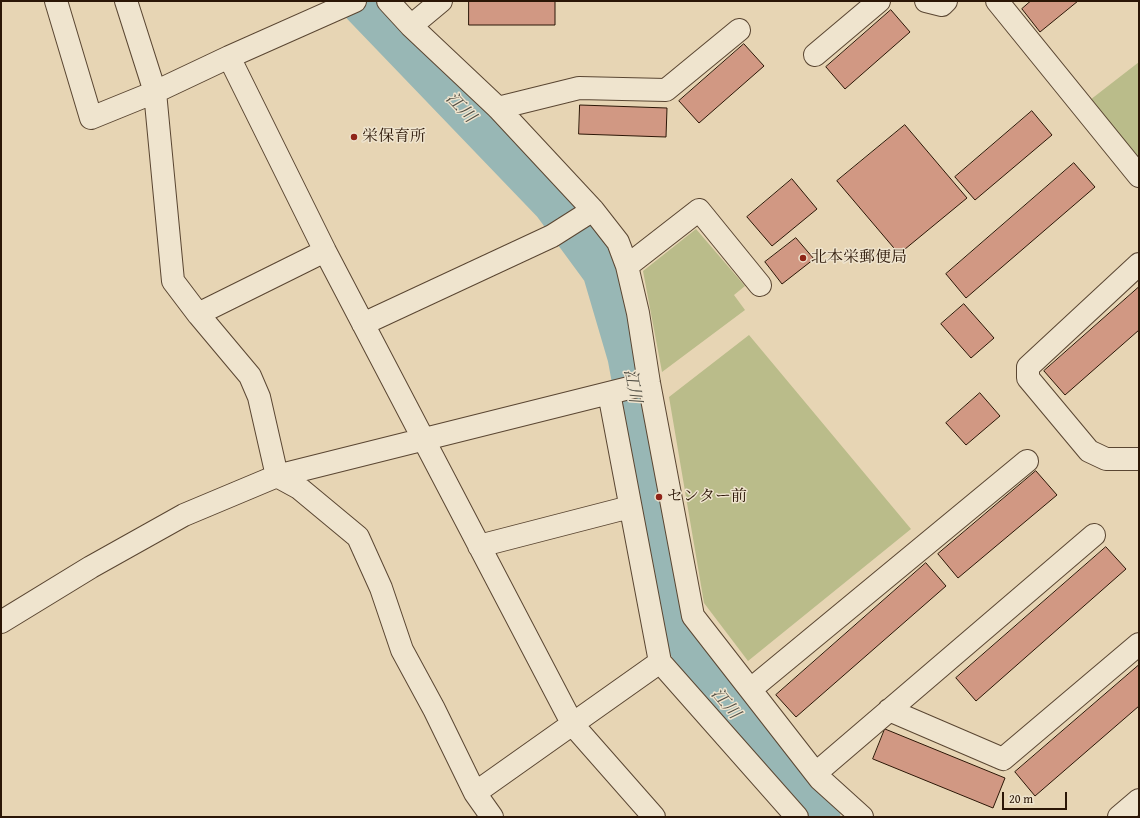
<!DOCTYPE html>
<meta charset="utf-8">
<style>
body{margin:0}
#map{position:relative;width:1140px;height:818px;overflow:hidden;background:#e7d5b4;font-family:"Gentium Book Plus",serif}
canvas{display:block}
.frame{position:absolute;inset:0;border:2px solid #2b1606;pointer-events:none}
.scale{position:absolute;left:1002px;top:792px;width:65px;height:18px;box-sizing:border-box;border:2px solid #2b1606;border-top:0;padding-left:5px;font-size:12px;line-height:14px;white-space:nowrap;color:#2b1606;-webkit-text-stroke:3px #efe4ce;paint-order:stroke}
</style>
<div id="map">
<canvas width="1140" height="818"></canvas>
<div class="frame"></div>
<div class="scale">20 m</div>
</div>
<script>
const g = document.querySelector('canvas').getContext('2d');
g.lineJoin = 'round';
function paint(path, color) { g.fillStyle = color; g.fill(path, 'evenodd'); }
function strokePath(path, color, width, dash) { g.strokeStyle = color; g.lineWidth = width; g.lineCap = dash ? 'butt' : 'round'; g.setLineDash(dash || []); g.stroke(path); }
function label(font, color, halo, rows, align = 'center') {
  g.font = font + ' "Gentium Book Plus","Noto Serif JP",serif'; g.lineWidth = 3; g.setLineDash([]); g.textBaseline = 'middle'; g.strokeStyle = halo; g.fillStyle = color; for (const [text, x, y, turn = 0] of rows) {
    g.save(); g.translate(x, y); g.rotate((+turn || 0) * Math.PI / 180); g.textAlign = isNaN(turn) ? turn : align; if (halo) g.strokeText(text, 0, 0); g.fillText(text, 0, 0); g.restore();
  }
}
const green = new Path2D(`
 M1139,62V161L1090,100Z
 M696,229L745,286L734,295L745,310L662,372L643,271Z
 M749,335L911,529L748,661L704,603L669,397Z`);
const river = new Path2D(`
 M357,1L552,204L602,272L627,357L676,624L707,681L821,817`);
const building = new Path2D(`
 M469,1H555V25H469Z
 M1031,1H1078L1040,32L1022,9Z
 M891,10L910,32L845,89L826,67Z
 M744,44L764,66L699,123L679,101Z
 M580,105L667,108L666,137L579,134Z
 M1032,111L1052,135L975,200L955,177Z
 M905,125L967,198L899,254L837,181Z
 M1074,163L1095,187L966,298L946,274Z
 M792,179L817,209L772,246L747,217Z
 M796,238L814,259L782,284L765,262Z
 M1139,287V330L1065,395L1044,371Z
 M964,304L994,338L971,358L941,324Z
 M980,393L1000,416L966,445L946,423Z
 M1036,471L1057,495L958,578L938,554Z
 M1106,547L1126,569L976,701L956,678Z
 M926,563L946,586L796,717L776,695Z
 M1139,665V706L1035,796L1015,772Z
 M885,729L1005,778L993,808L873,759Z`);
const minor = new Path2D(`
 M56,1L91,118L155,92L229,57L355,1
 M126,1L155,92L173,281L198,314L250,376L259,397L277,476
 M388,1L411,26L498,108L593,210L618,242L627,266L638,313L649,383L693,616L820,779L862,817
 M926,1L942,5L946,1
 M997,1L1139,176
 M411,26L441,1
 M815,55L879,1
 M229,57L325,251L573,725L654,817
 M498,108L579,88L666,90L739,30
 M1139,264L1028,367V378L1089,451L1106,459H1139
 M627,266L699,210L760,285
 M198,314L325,251
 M363,324L552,236L593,210
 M609,393L660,662L797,817
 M277,476L299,488L358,537L381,588L402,650L434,709L475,793L492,817
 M479,546L630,507
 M1,622L91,567L184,515L277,476L649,383
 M751,689L1027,461
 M889,710L1003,759L1139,644
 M816,773L1094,535
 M475,793L660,662
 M1119,817L1139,800`);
const markers = [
 [354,137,4,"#8f2418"],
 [803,258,4,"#8f2418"],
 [659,497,4,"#8f2418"]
];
const poiNames = [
 ["栄保育所",362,137],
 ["北本栄郵便局",811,258],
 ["センター前",667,497]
];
const waterNames = [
 ["江川",460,108,46],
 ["江川",632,386,80],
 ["江川",725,704,50]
];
paint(green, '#babc8a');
strokePath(river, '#98b7b5', 39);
paint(building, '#d19883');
strokePath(building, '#2b1606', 1);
strokePath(minor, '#5a4632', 24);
strokePath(minor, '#efe4ce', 22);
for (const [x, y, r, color] of markers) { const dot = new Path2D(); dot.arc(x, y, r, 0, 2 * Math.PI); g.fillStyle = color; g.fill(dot); strokePath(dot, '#efe4ce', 1.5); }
label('16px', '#2b1606', '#efe4ce', poiNames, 'left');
label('italic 17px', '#514e43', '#efe4ce', waterNames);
</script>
